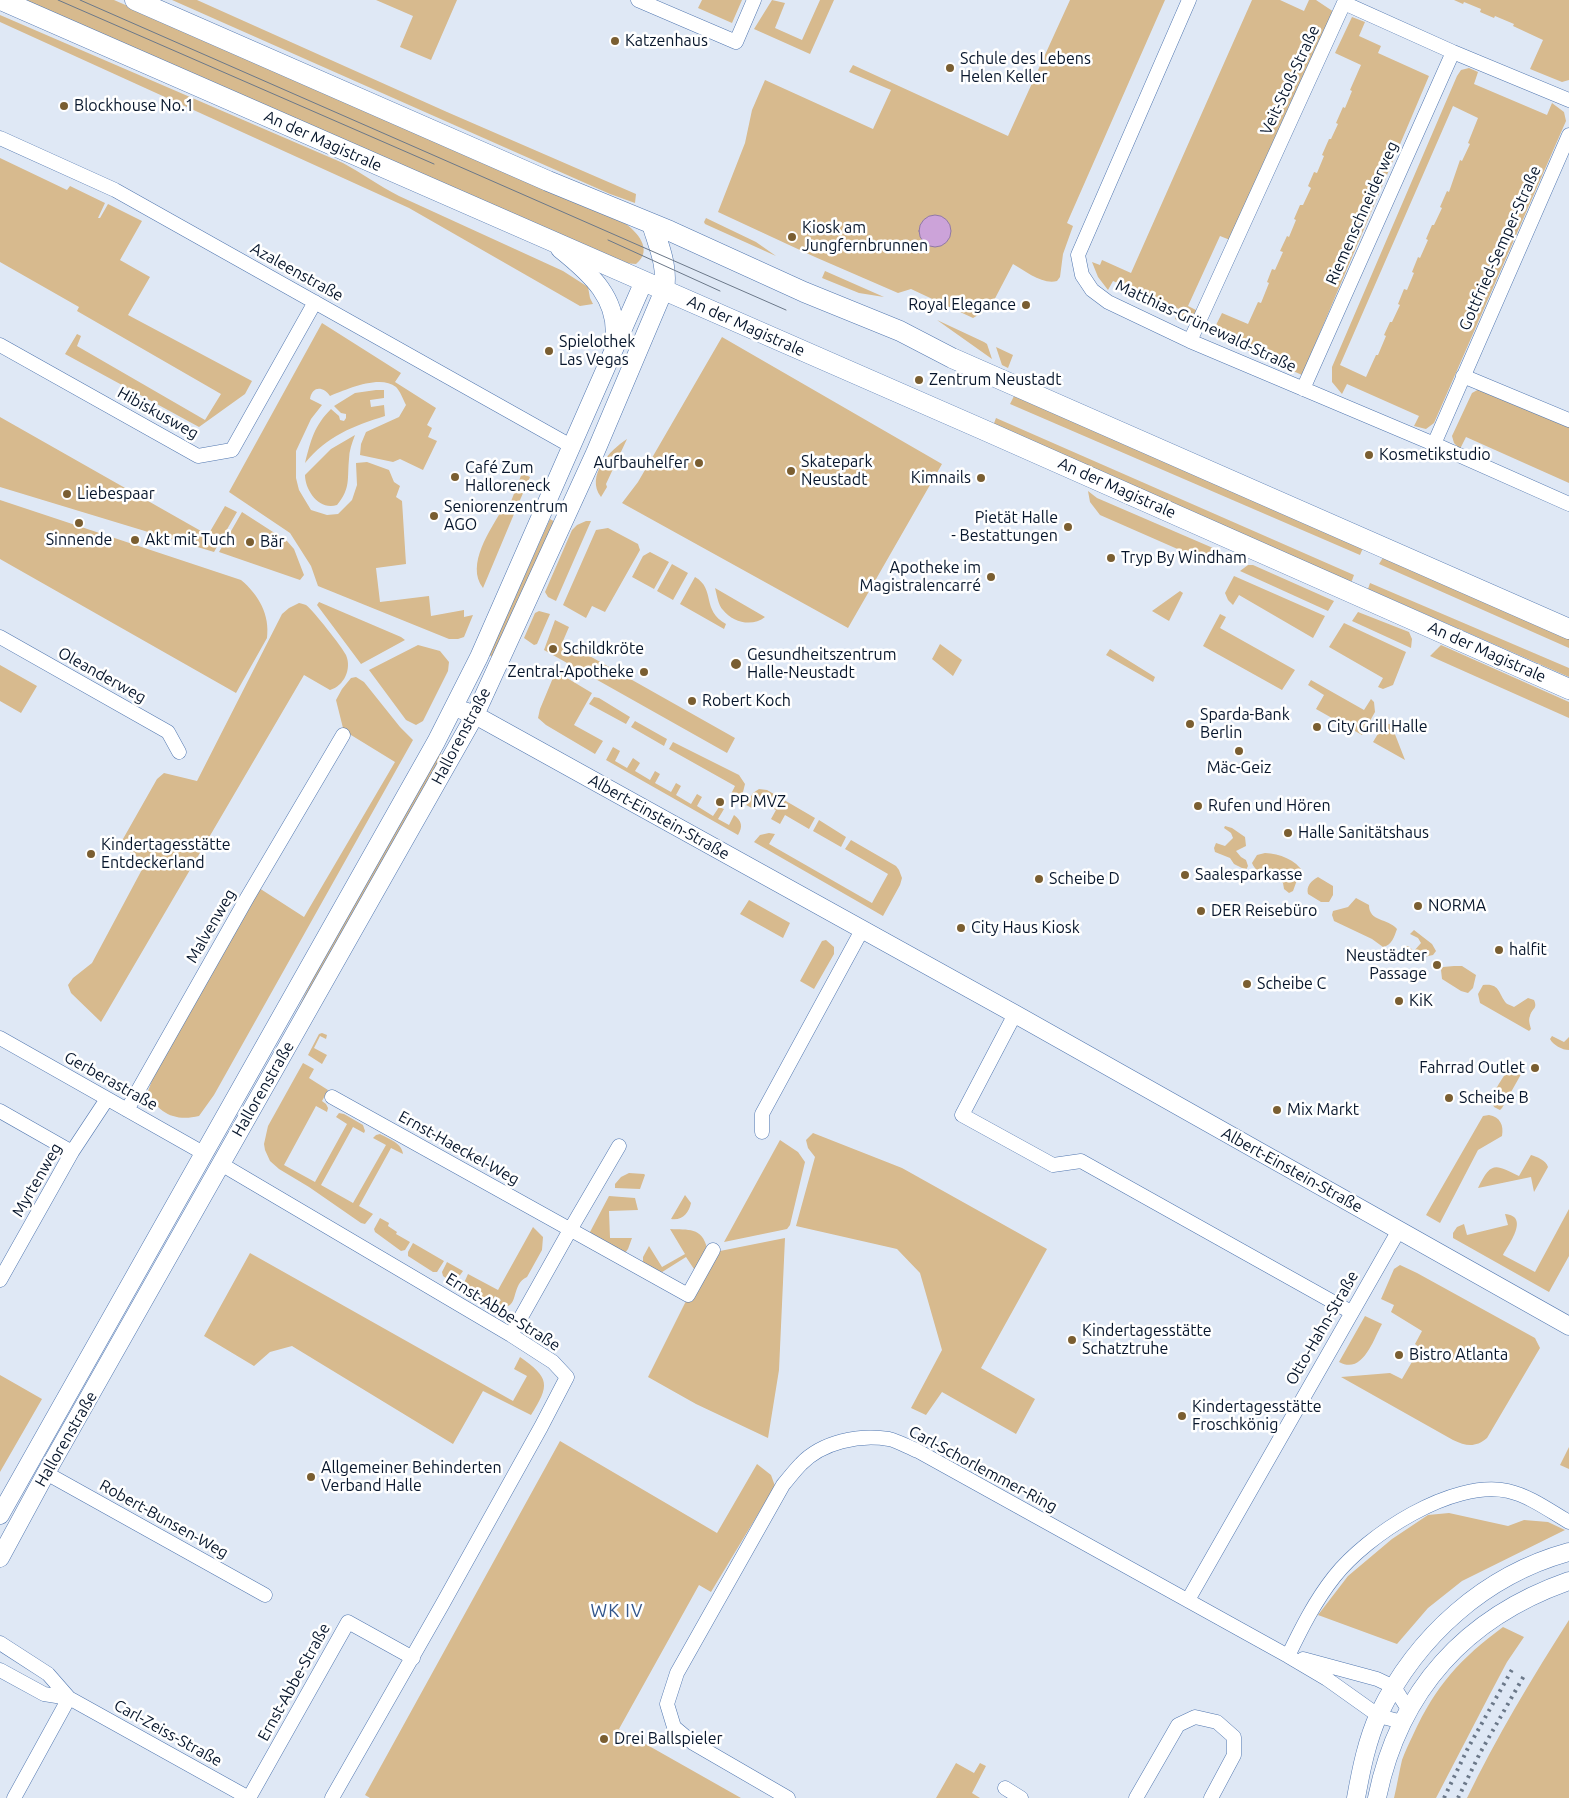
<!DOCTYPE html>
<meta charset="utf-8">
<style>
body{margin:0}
canvas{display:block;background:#dfe8f5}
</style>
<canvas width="1569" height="1798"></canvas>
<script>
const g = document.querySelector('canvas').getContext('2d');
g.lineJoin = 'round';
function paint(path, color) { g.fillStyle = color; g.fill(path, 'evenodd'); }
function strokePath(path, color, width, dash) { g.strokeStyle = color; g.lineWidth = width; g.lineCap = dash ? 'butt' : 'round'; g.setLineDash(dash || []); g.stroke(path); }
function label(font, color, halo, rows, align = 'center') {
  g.font = font + ' Ubuntu,sans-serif'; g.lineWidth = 5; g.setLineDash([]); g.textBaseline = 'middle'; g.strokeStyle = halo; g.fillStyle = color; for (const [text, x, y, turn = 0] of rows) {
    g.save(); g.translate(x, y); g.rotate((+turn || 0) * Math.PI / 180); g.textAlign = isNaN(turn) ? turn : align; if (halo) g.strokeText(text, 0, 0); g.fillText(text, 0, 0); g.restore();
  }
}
const green = new Path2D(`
 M20,0H114L623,222C637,231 654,250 636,264L624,263Z
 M172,0H197L447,112L636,194L635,203L610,194Z
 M376,0H457L431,60L400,47L413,16Z
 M702,0H742L732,23L698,8Z
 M772,0L785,3L775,28L802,40L820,0H834L810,54L754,29Z
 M1070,0H1165L1067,223L1073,226L1063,254L1060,277L1057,281C1043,285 1025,271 1013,264L990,308L973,318L911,289L898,293L815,257L718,212L745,143L752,110L765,80L873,129L891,90L849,72L853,65L1008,136Z
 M1252,0H1280L1304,11L1309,0H1316L1334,12L1230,240L1220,236L1188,306L1198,311L1192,321L1184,323L1175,319L1179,309L1113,281L1108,290L1098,277L1092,262L1100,265L1102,260L1131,273Z
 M1454,0H1569V80L1562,82L1530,69L1543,40L1513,26L1514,24L1495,16L1494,18L1480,12L1481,9L1464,2L1463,4Z
 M0,15L343,163C362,173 379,186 399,196L563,271L588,287L590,298L593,304L580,306L409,208L0,22Z
 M1352,17L1365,22L1359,36L1381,46L1378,53L1429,76L1302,375L1218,337L1215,327L1222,313L1248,324L1258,302L1261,303L1269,283L1267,282L1272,269L1275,270L1283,252L1280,251L1287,236L1289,237L1296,220L1294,219L1300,205H1303L1311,188L1308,186L1314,172L1317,173L1324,156L1322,155L1329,139H1331L1338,124L1336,123L1343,107L1345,108L1352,91L1350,90L1361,65L1335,53Z
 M1469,68L1478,72L1474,84L1547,115L1552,103L1564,112L1566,121L1434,423L1426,429L1414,426L1419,416L1347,384L1342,394L1332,382V367L1457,76L1461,70ZM1453,106L1478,118L1468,143L1470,144L1462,161L1460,160L1449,192L1447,191L1440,207L1442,208L1434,225H1432L1426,239L1428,240L1420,258L1418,257L1412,272L1414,273L1407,290L1404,289L1398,304L1400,305L1392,322H1390L1384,335L1386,336L1378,355H1376L1366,377L1340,365Z
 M0,158L67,190L70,186L105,203L98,218H100L108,204L142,221L120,260L150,277L128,315L252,381L245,394L199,427L65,354L77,334L81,336L77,346L205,420L221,394L77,311L79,307L0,262Z
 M706,218L756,242L776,256L705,224L704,222Z
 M825,271L884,297L859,293L822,278Z
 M937,320L984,342L987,344L992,359Z
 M322,323L401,373L395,382L436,408L427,425L432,428L428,437L437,441L423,470L400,459L393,462L360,455L361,444L366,432L399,417L406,405C403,399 400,391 396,387C380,374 345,390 330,396C323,386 312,386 310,399L322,405L311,419L296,451V478L299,490L311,510L327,515L338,514L352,500L357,485L356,463L367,462L389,470L394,482L400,486L396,497L402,501L406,564L376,568L380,602L429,596L431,616L464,610V617L473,615L464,637L458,639H449L318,586L311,566L290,533L229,492Z
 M722,337L942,464L848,628L622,503L638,482Z
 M996,347L1013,355L1008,368L1002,365Z
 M1481,388L1569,426V483L1466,437L1460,449L1454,443L1452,436L1472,393Z
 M376,390H384V398L370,400L371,407L384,405L385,416C353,426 327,436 305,463C311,440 314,426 331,409L339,416L340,420L344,421L346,418V414L341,413L334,406L355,393Z
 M1014,396L1363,548L1360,555L1010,404Z
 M0,417L208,535L225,506L237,512L214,552L0,487Z
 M996,418L1354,575L1351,583L993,426Z
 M355,435C352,443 349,451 349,459C347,479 351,488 337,505C319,511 305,490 305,475L331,449Z
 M627,439L606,484L607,487L601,497C585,476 610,450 627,439Z
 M522,473L530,477L517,507L510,504Z
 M1088,491L1097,498L1213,548L1215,555L1214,565L1100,515L1090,502Z
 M0,500L241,580C259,595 270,615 267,638L236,693L0,559Z
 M503,508L514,514L483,588C465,565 491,529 503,508Z
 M242,512L287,541L294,549L304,575L300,580L219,552Z
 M550,519L555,522L493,657L489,655Z
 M586,521H591L556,601L548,597L545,592L572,530L577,525Z
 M608,528L638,544L640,550L605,612L592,606L586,618L563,605L596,530Z
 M650,552L669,562L654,589L632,577L643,556Z
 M1384,556L1569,637V648L1379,564Z
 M672,564L688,573L673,600L657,591Z
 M1248,565H1253L1334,601L1328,611L1240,571Z
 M1234,576L1325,616L1313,638L1239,595L1233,605L1228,600L1225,593Z
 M695,577C716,589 701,610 726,624L724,629L680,604Z
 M1370,583L1569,668V677L1368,589Z
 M715,588L765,617C753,627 733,623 723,610C718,605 717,595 715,588Z
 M1180,591L1183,593L1169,621L1152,611Z
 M319,602L401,637L405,640L361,664L317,605Z
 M299,603C302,604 304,604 306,605C313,610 342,647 346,655C352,669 344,686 330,690L304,675L101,1022L71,993L68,985L73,978L92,963L146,862L119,846L157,779L164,773L197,781L282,614L289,608Z
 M539,611L550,614L537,644L534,645L524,638L535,613Z
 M1358,612L1409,632L1412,639L1411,648L1352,621Z
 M1220,614L1226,617L1220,628L1295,670L1282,690L1203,646Z
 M555,620L569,627L563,641L735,738L727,753L544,650Z
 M1344,623L1406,652L1393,685L1383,689L1378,687L1383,678L1329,647Z
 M940,644L962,660L953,676L932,659Z
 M418,645L440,651L449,662L448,671L423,721L416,725L406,720L369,670Z
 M1441,645L1569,702V718L1430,656Z
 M1110,649L1155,677L1153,682L1106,655Z
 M0,665L37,686L21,713L0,701Z
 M557,672L592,693L574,725L603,741L595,754L546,725L538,718L540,709L555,673Z
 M356,677L364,682L400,727L413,740L214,1095L199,1116C175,1122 157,1113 148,1091L154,1075L259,888L304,917L395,762L351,735L343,728L336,700L342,689L351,678Z
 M1311,680L1364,710L1371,699L1374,702L1375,712L1362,735L1316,709L1324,695L1308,685Z
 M594,697L599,698L630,717L626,724L589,704Z
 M635,721L667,739L664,746L631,727Z
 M1384,724H1391L1405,760L1373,742Z
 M673,742L739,775L745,784L743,792L738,801L730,796L735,786L669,749Z
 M613,747L620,751L615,761L627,768L633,758L640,763L635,771L650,780L655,771L660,774L655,783L671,792L676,783L681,786L676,795L691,804L697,794L702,797L697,806L713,816L719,807L724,809L718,819L729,825L734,815C742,821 743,827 738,835L606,760Z
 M437,751L446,757L292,1021L343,917Z
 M759,789L767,790L815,818L809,829L785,815L780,824L771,819L776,810L759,800L754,809L746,805L753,793Z
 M819,820L846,837L841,847L813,831Z
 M1225,826L1232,828L1245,837L1246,846L1236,851L1241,857L1246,860L1248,866L1246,870L1234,864L1230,858L1215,852L1214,848L1216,843L1225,846L1233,838L1231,833L1224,828Z
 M769,833L775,834L769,844L872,903L888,874L845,849L851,840L896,866L899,870L902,878L900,885L883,916L754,842L760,835Z
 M1265,853C1280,854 1295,859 1304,873L1297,880L1293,891L1289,893L1284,889L1283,883C1272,876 1258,877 1252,863L1257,855Z
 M1318,877L1333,886V895L1329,902H1321L1308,894C1306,886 1311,881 1318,877Z
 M1356,898L1369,905C1369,922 1388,918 1397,929C1394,937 1392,945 1383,947L1372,939L1334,921L1332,915L1333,911L1348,907Z
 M749,900L790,923L783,938L740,914Z
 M1414,930L1432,944L1436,951L1433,955L1414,959L1407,956L1404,951V947L1408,946L1414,951L1421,943L1418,938L1410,934Z
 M826,940L834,947V954L814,989L800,981L822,941Z
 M1454,966H1462L1476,975L1473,988L1468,993L1461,991L1442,979L1441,970L1443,967Z
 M1483,985C1500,983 1498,993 1506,1003C1507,1004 1512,1006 1514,1007L1528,998L1534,1000C1538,1009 1532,1008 1530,1016C1528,1020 1530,1025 1531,1029L1529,1031L1480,1003L1478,994Z
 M322,1033L327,1035L326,1039L320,1036L314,1048L327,1055L322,1064L308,1055L319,1034Z
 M1552,1036L1564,1042L1569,1037V1050C1562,1050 1553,1045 1550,1039Z
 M303,1063L314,1069L309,1078L328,1090L322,1101L326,1104L328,1108L327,1112L316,1106L284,1165L315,1182L347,1124L336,1117L339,1113L344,1114L363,1125L365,1131L364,1133L353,1127L321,1185L353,1203L386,1145L373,1138L376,1135L380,1134C389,1139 402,1143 403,1154L391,1148L359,1206L373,1214L365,1224L361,1223L309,1187L279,1169L270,1161L265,1150L264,1144L268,1126Z
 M1517,1066L1524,1069L1502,1108L1500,1110L1494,1107C1488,1095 1504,1077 1510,1067Z
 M1489,1115C1500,1117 1504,1125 1502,1136L1478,1150L1440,1223L1426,1215L1483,1116Z
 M813,1133L902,1168L1047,1249L981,1368L1035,1399L1016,1434L942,1392L926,1415L911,1408L942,1350L920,1273L897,1249L796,1226L815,1157L808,1148L806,1140Z
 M780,1140L798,1152L805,1162L790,1225L787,1229L724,1242Z
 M1531,1155C1537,1157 1546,1160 1548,1167L1534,1192L1531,1177L1478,1188C1491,1161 1495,1164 1519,1176Z
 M629,1173L644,1174L645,1175L640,1189L615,1188V1184L621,1177Z
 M685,1195L691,1203C689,1213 682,1221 671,1219Z
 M609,1196L635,1198L638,1210L609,1211L610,1238H632L628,1249L625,1253L592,1236L590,1232Z
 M1569,1209V1256L1549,1292L1453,1238V1233L1457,1227L1464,1224L1467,1235L1508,1225L1505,1214C1530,1216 1509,1244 1503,1255L1535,1272Z
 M380,1218L389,1223L388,1226L397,1232L396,1234L410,1242L405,1250L401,1251L375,1232L374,1229Z
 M533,1227L543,1237L542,1250L527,1277C509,1285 521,1313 498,1305L501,1300L495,1296L493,1299H481L464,1289V1283L468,1274L498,1290Z
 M670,1229C688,1230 702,1227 707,1248L696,1272L686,1257L659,1274L643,1264V1257L649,1246L662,1267L685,1254Z
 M785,1238L779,1370L768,1438L696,1404L648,1377L688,1297L715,1252Z
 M413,1243L444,1261L437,1272H433L408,1256V1252Z
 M250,1253L513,1401L527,1376L514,1369L520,1357C550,1378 550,1385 531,1415L483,1391L453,1444L292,1346L270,1352L254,1366L204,1336Z
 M447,1262L463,1271L455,1282L450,1281L443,1276L442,1272Z
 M1400,1265L1417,1273L1535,1338L1540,1348L1487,1438C1475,1448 1466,1446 1453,1440L1341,1377L1390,1373L1402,1379L1420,1348L1415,1344L1422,1331L1391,1312L1394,1305L1381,1299L1394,1269Z
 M1365,1316L1382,1324C1373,1340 1363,1375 1339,1362Z
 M0,1375L42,1399L0,1472Z
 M560,1441L717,1533L757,1464L771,1475L775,1486L711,1592L699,1585L619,1729L741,1798H370L365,1795Z
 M1569,1447V1469L1560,1465Z
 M1449,1513L1508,1526L1524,1520L1548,1522L1565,1530L1462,1581L1428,1608L1397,1644L1318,1615L1348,1576L1392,1539L1428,1515Z
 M1569,1620V1798H1467C1497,1736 1532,1678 1569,1620Z
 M1503,1627L1524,1637L1507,1662L1490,1694L1436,1798H1394C1397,1785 1399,1773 1402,1760C1405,1752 1409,1743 1413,1735C1436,1685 1460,1659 1503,1627Z
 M956,1763L974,1773L980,1763L986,1766L972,1793L980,1798H936Z`);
const water = new Path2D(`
 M919 231a16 16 0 1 1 32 0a16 16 0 1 1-32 0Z`);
const minor = new Path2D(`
 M638,0L736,42L754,0
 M1189,0L1078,255L1082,275L1092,290L1108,302L1190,341L1434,444L1569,504
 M0,138L115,190L571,446
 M1190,341L1344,3L1453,52L1569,100
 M0,345L198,456L232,450L315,302
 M1463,376L1569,420
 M1303,389L1453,52
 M1434,444L1569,135
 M0,637L168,732L179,752
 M1015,1014L962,1115L1053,1165L1081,1161L1351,1312
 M0,1038L205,1154
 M332,1097L688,1295L713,1250
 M127,1110L247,898L343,735
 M0,1111L72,1152
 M762,1132V1114L862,930
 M221,1164L511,1335L553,1362L567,1377L541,1427L442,1605L332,1798
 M0,1280L72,1152L107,1099
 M511,1335L570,1230L619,1146
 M46,1473L265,1595
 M1188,1600L1399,1230
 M0,1643L48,1674L69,1698
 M1288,1656C1301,1629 1315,1601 1334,1577C1367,1535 1452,1479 1508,1491C1530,1496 1550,1511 1569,1522
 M1303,1659L1377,1679L1394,1687L1408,1709
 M0,1670L44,1694L69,1698L249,1798
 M1005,1788L1021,1798
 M14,1798L69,1698
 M249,1798L348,1622L413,1658
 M788,1798L693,1743L674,1727L667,1704L677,1673L783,1485C789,1478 795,1470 801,1464C822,1442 859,1434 889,1439C898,1441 908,1447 918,1451L1288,1656L1327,1679L1379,1716L1402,1722
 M1136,1798L1178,1725L1195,1717L1217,1722L1234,1737V1755L1211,1798`);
const tertiary = new Path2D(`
 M560,249C590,273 620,299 614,342
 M464,711L475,715L1015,1014L1569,1326
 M0,1515L436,742L479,657L644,281
 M0,1558L46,1473L475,715L595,453L664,290
 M1356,1798C1361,1770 1367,1740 1379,1714C1417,1636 1485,1575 1569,1552
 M1377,1798C1399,1690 1466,1617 1569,1581`);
const secondary = new Path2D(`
 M1,0L984,430L1569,689
 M135,0L548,181L670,231L804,292L900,331L952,358L1569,629
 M652,224C659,247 668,266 664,290`);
const tram = new Path2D(`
 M58,0L434,164
 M80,0L786,310
 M608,240L720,291`);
const rail = new Path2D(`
 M1444,1798L1468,1748L1514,1666
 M1458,1798L1480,1753L1525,1674`);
const markers = [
 [615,41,5,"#7a5e31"],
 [950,68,5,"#7a5e31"],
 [64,106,5,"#7a5e31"],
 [792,237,5,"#7a5e31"],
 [1026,305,5,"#7a5e31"],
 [549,351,5,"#7a5e31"],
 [919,380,5,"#7a5e31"],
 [1369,455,5,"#7a5e31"],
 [699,463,5,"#7a5e31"],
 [791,471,5,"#7a5e31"],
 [455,477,5,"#7a5e31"],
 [981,478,5,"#7a5e31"],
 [67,494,5,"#7a5e31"],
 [434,516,5,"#7a5e31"],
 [79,523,5,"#7a5e31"],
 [1068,527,5,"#7a5e31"],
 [135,540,5,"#7a5e31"],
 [250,542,5,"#7a5e31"],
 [1111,558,5,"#7a5e31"],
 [991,577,5,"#7a5e31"],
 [553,649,5,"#7a5e31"],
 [736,664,6,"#7a5e31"],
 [644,672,5,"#7a5e31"],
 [692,701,5,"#7a5e31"],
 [1190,724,5,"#7a5e31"],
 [1317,727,5,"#7a5e31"],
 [1239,751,5,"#7a5e31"],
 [720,802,5,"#7a5e31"],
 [1198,806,5,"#7a5e31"],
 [1288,833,5,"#7a5e31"],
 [91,854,5,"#7a5e31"],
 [1185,875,5,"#7a5e31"],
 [1039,879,5,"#7a5e31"],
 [1418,906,5,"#7a5e31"],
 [1201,911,5,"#7a5e31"],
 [961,928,5,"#7a5e31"],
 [1499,950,5,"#7a5e31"],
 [1437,965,5,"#7a5e31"],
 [1247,984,5,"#7a5e31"],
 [1399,1001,5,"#7a5e31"],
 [1535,1068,5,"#7a5e31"],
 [1449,1098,5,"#7a5e31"],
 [1277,1110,5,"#7a5e31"],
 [1072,1340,5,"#7a5e31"],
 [1399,1355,5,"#7a5e31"],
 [1182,1416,5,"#7a5e31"],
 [311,1477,5,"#7a5e31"],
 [604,1739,5,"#7a5e31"]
];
const poiNames = [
 ["Katzenhaus",625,41],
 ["Schule des Lebens",960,59],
 ["Helen Keller",960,77],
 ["Blockhouse No.1",74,106],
 ["Kiosk am",802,228],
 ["Jungfernbrunnen",802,246],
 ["Royal Elegance",1016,305,"right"],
 ["Spielothek",559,342],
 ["Las Vegas",559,360],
 ["Zentrum Neustadt",929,380],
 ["Kosmetikstudio",1379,455],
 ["Skatepark",801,462],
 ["Neustadt",801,480],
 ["Aufbauhelfer",689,463,"right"],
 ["Café Zum",465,468],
 ["Halloreneck",465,486],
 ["Kimnails",971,478,"right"],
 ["Liebespaar",77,494],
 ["Seniorenzentrum",444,507],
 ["AGO",444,525],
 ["Pietät Halle",1058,518,"right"],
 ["- Bestattungen",1058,536,"right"],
 ["Sinnende",79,540,"center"],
 ["Akt mit Tuch",145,540],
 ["Bär",260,542],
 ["Tryp By Windham",1121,558],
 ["Apotheke im",981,568,"right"],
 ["Magistralencarré",981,586,"right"],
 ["Schildkröte",563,649],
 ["Gesundheitszentrum",747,655],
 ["Halle-Neustadt",747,673],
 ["Zentral-Apotheke",634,672,"right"],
 ["Robert Koch",702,701],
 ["Sparda-Bank",1200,715],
 ["Berlin",1200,733],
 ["City Grill Halle",1327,727],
 ["Mäc-Geiz",1239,768,"center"],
 ["PP MVZ",730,802],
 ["Rufen und Hören",1208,806],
 ["Halle Sanitätshaus",1298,833],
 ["Kindertagesstätte",101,845],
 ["Entdeckerland",101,863],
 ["Saalesparkasse",1195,875],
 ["Scheibe D",1049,879],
 ["NORMA",1428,906],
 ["DER Reisebüro",1211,911],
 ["City Haus Kiosk",971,928],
 ["halfit",1509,950],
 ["Neustädter",1427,956,"right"],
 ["Passage",1427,974,"right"],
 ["Scheibe C",1257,984],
 ["KiK",1409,1001],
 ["Fahrrad Outlet",1525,1068,"right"],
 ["Scheibe B",1459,1098],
 ["Mix Markt",1287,1110],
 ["Kindertagesstätte",1082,1331],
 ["Schatztruhe",1082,1349],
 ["Bistro Atlanta",1409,1355],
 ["Kindertagesstätte",1192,1407],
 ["Froschkönig",1192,1425],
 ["Allgemeiner Behinderten",321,1468],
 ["Verband Halle",321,1486],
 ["Drei Ballspieler",614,1739]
];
const streetNames = [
 ["Veit-Stoß-Straße",1290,80,-65],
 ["An der Magistrale",323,141,24],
 ["Riemenschneiderweg",1362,213,-66],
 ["Gottfried-Semper-Straße",1500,248,-66],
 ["Azaleenstraße",297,272,29],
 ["An der Magistrale",746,326,24],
 ["Matthias-Grünewald-Straße",1206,326,25],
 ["Hibiskusweg",158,413,29],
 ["An der Magistrale",1117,488,24],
 ["An der Magistrale",1487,652,24],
 ["Oleanderweg",102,675,29],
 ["Hallorenstraße",461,736,-62],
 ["Albert-Einstein-Straße",659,817,29],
 ["Malvenweg",211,926,-60],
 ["Gerberastraße",111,1081,29],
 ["Hallorenstraße",263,1089,-60],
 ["Ernst-Haeckel-Weg",459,1148,29],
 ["Albert-Einstein-Straße",1292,1170,29],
 ["Myrtenweg",37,1180,-60],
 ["Ernst-Abbe-Straße",503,1312,32],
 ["Otto-Hahn-Straße",1322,1328,-60],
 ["Hallorenstraße",66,1439,-60],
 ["Carl-Schorlemmer-Ring",983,1469,28],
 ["Robert-Bunsen-Weg",164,1519,29],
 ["Ernst-Abbe-Straße",294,1682,-61],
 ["Carl-Zeiss-Straße",168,1733,29]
];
const neighbourhoodNames = [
 ["WK IV",617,1611]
];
paint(green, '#d7ba8e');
paint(water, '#cca3d9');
strokePath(water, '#9179a5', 1);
strokePath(minor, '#5177b0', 15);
strokePath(tertiary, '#5177b0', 19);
strokePath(secondary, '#5177b0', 21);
strokePath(minor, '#fff', 14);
strokePath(tertiary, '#fff', 18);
strokePath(secondary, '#fff', 20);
strokePath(tram, '#6b7889', 1);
strokePath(rail, '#6b7889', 4, [2.5, 5]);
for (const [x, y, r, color] of markers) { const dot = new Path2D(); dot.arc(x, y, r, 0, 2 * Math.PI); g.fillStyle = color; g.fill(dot); strokePath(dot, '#fff', 2); }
label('16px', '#07162c', '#fff', poiNames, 'left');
label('16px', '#07162c', '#fff', streetNames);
g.letterSpacing = '1px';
label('18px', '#32568c', '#fff', neighbourhoodNames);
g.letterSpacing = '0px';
</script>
